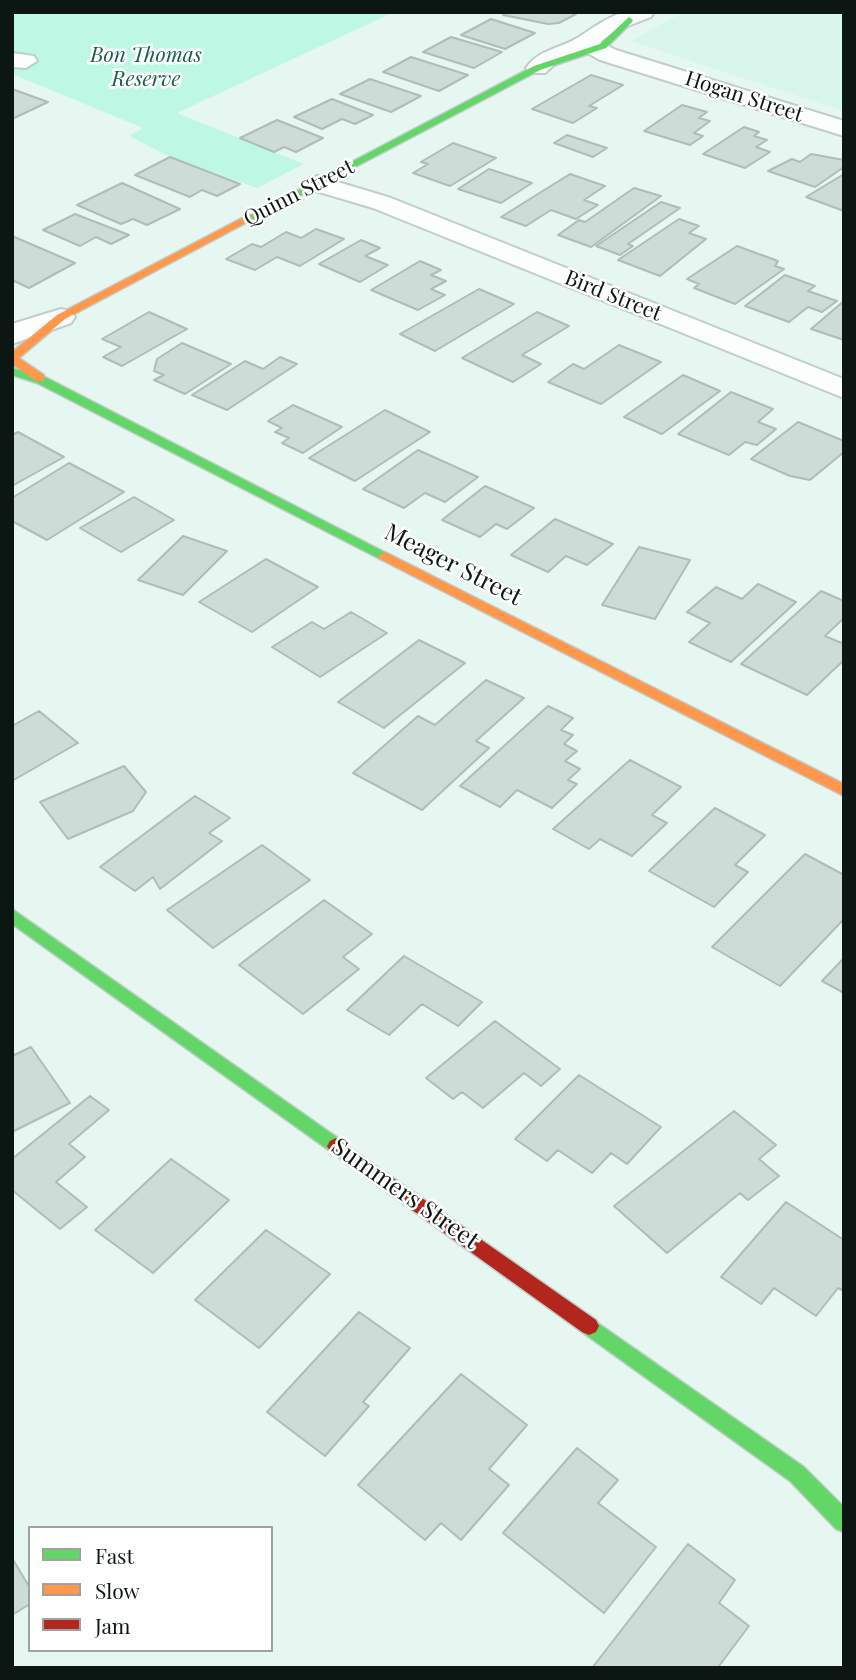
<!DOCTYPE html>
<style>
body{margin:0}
#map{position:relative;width:856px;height:1680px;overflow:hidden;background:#e6f7f1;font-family:"Playfair Display",serif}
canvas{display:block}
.frame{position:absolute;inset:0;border:14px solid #0c1713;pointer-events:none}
.legend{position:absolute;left:28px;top:1526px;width:245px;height:126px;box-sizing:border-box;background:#fff;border:2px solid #9ea2a1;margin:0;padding:9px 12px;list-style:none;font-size:21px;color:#0c1713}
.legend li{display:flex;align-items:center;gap:14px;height:35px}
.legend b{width:35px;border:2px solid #9ea2a1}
</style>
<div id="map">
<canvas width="856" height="1680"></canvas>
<div class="frame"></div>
<ul class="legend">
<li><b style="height:9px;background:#63d668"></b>Fast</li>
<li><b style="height:9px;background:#ff974d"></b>Slow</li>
<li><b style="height:9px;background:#b3261e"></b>Jam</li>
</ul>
</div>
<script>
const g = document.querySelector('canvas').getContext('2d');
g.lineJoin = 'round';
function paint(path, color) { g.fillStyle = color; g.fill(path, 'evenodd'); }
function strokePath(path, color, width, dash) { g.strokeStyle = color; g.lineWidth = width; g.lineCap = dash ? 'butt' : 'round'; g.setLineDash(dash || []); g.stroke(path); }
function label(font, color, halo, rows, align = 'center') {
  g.font = font + ' "Playfair Display",serif'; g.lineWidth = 5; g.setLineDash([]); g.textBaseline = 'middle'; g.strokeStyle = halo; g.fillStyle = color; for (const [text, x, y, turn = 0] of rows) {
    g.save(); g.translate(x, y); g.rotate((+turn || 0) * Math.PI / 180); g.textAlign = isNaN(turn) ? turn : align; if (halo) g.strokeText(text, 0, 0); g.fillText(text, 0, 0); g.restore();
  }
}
const built = new Path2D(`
 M684,12H844V111L630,41Z`);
const green = new Path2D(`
 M12,12H394L177,113L304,164L257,188L170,157L129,136L143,128L12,74Z`);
const building = new Path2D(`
 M507,12H570L576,14L559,23L548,24L503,15Z
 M491,19L535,33L505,49L461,35Z
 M451,37L502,52L474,68L423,52Z
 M411,57L468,75L439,91L383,72Z
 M591,75L623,85L589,106L597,108L573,123L532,109Z
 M370,79L421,96L391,112L340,94Z
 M12,89L48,102L12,119Z
 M332,99L373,115L355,124L342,119L322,129L294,117Z
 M682,105L707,112L699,118L710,121L694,133L703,136L690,145L644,131Z
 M277,120L323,138L296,152L284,147L274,152L240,138Z
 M744,127L759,132L754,136L767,140L756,147L770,152L745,168L703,154Z
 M567,135L607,148L593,157L554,143Z
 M453,143L496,158L450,186L413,173L428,164L421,162Z
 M811,154L844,160V167L815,187L768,171L792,159L800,162Z
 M170,157L240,184L217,196L202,190L190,197L135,175Z
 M489,169L532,183L501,203L458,189Z
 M570,174L605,186L584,200L598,205L576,219L551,210L526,226L501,217Z
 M844,174V211L806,197Z
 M122,183L180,209L147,225L133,219L121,224L77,205Z
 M634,188L661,196L591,247L558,235L579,220L585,222Z
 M661,202L680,208L628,244L633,246L620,255L596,246Z
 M75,214L129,235L111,244L96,237L80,246L43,230Z
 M679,219L699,226L689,233L706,239L660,276L618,260Z
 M316,229L344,239L300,266L277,257L255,270L226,259L252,244L261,247L286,232L301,238Z
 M12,236L75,263L29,288L12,280Z
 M361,240L380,248L365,256L388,265L360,282L319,264Z
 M737,246L778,261L775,266L784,269L735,304L694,288L699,284L687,279Z
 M420,261L441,270L431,275L446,281L431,289L445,295L418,310L371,290Z
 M785,275L815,286L808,291L837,301L822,312L808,307L789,322L745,306Z
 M479,289L514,304L435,351L400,334Z
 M844,301V340L811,329Z
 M149,312L187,329L122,366L103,357L121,347L102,339Z
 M537,312L569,326L522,355L541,364L513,382L462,358Z
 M182,343L231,364L185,394L154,380L164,375L154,371L157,359Z
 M619,345L661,362L601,404L548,382L573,364L584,369Z
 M280,357L297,364L227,410L192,395L245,361L263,369Z
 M683,375L720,391L662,434L624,417Z
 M731,392L773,409L758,422L776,429L757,445L745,442L729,455L678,434Z
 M293,405L342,427L303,453L282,443L289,438L275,432L282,428L268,421Z
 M385,410L430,432L355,481L309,458Z
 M798,422L844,441V452L810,480L790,476L751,459Z
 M18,432L64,457L12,486V435Z
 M418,450L478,477L445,502L425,493L404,508L363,489Z
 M69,463L124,492L47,540L12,521V498Z
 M485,486L534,508L507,529L496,524L480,537L442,520Z
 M134,497L174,520L121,552L80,528Z
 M555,519L613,544L587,565L566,556L548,572L511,555Z
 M183,536L227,551L183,595L138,580Z
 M639,547L690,560L655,619L602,605Z
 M266,559L318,587L252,632L199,602Z
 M758,584L796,602L731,662L689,642L710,623L687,612L716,587L742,599Z
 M821,591L844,601V618L825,636L844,644V660L807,695L741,664Z
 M351,612L387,633L320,677L272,647L312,622L324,629Z
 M419,640L465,663L384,728L338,702Z
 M486,680L524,698L476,741L489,748L422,810L353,773L418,716L435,725Z
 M548,706L573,718L561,730L573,735L564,744L577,751L565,761L580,769L568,780L577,784L552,808L517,790L500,807L460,786Z
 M39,711L78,743L12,781V726Z
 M630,760L681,787L652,815L667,823L632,856L600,839L589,849L553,829Z
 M124,766L146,792L133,811L68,839L40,802Z
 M195,796L230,818L209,833L222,841L160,889L153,877L135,891L100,867Z
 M715,808L765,835L735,865L748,872L714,907L649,871Z
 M262,845L310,880L213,948L167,910Z
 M805,854L844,875V919L780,986L712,947Z
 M324,900L372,934L343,957L359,969L303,1014L239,965Z
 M404,956L482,1002L458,1026L422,1004L389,1035L347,1010Z
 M844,958V993L822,981Z
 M495,1021L560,1069L541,1086L524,1073L483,1108L462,1092L453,1099L426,1078Z
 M31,1047L70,1103L12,1132V1056Z
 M579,1075L661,1127L627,1164L611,1153L592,1173L558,1150L547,1161L515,1139Z
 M90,1096L109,1110L69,1144L85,1157L56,1182L87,1207L60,1229L12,1190V1159Z
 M734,1111L776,1145L759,1159L779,1176L748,1200L740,1193L667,1253L614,1206Z
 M171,1159L229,1200L153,1273L95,1230Z
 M786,1202L844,1240V1291L838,1288L816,1316L774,1288L761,1304L721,1277Z
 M266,1230L330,1274L259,1348L195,1300Z
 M359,1312L410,1348L363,1402L369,1406L325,1456L267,1412Z
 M461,1374L527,1425L489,1469L509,1485L461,1540L441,1523L425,1540L358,1485Z
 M577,1448L618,1480L598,1503L656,1547L604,1613L503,1533Z
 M688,1544L735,1580L719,1603L749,1626L719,1666L721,1668H592Z
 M12,1558L30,1588V1604L12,1615Z`);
const street = new Path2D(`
 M623,12H654L651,17L615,31L600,42L616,50L844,121V136L600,60L584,51L556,63L545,73H529L526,68C539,49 560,49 579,37C594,27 605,19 623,12Z
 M12,53L34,56L37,61L26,68L12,67Z
 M318,176L391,198L844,379V398L373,208L309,189L305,184L309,179Z
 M61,309L71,311L75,317L71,323L12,344V324Z`);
const fast = new Path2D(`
 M629,17L633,20L632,22L606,48L540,70L254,220L245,218L534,66L600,44Z
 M12,368L45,377L392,556L390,559H380L37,383L12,375Z
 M12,909L342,1141L345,1146L342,1151L336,1154L330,1151L12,924Z
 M589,1317L804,1467L844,1507V1532L836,1529L790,1481L582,1332L579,1326L582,1320Z`);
const slow = new Path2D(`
 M246,216L255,218L65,319L19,358L44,375V381H36L12,364V352L57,315Z
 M385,552L844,784V796L380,559L378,556Z`);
const jam = new Path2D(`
 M336,1138L596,1320L599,1326L596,1332L589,1335L582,1332L330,1151L327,1146L330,1141Z`);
const farParknames = [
 ["Bon Thomas",146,55],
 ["Reserve",146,79]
];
const farStreetnames = [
 ["Hogan Street",744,97,18],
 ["Quinn Street",299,193,-27],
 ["Bird Street",613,296,22]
];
const streetNames = [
 ["Meager Street",453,565,27],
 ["Summers Street",405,1194,35]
];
paint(built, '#d8f6eb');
paint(green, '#bef8e4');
paint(building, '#cedcd7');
strokePath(building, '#afbcb7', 2);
strokePath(street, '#c0cdc8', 4);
strokePath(fast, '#c0cdc8', 3);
strokePath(slow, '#c0cdc8', 3);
strokePath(jam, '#c0cdc8', 3);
paint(street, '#fbfefd');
paint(fast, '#63d668');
paint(slow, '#ff974d');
paint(jam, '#b3261e');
label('italic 21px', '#165e4b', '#fff', farParknames);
label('21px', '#0c1713', '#fff', farStreetnames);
label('24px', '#0c1713', '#fff', streetNames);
</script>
